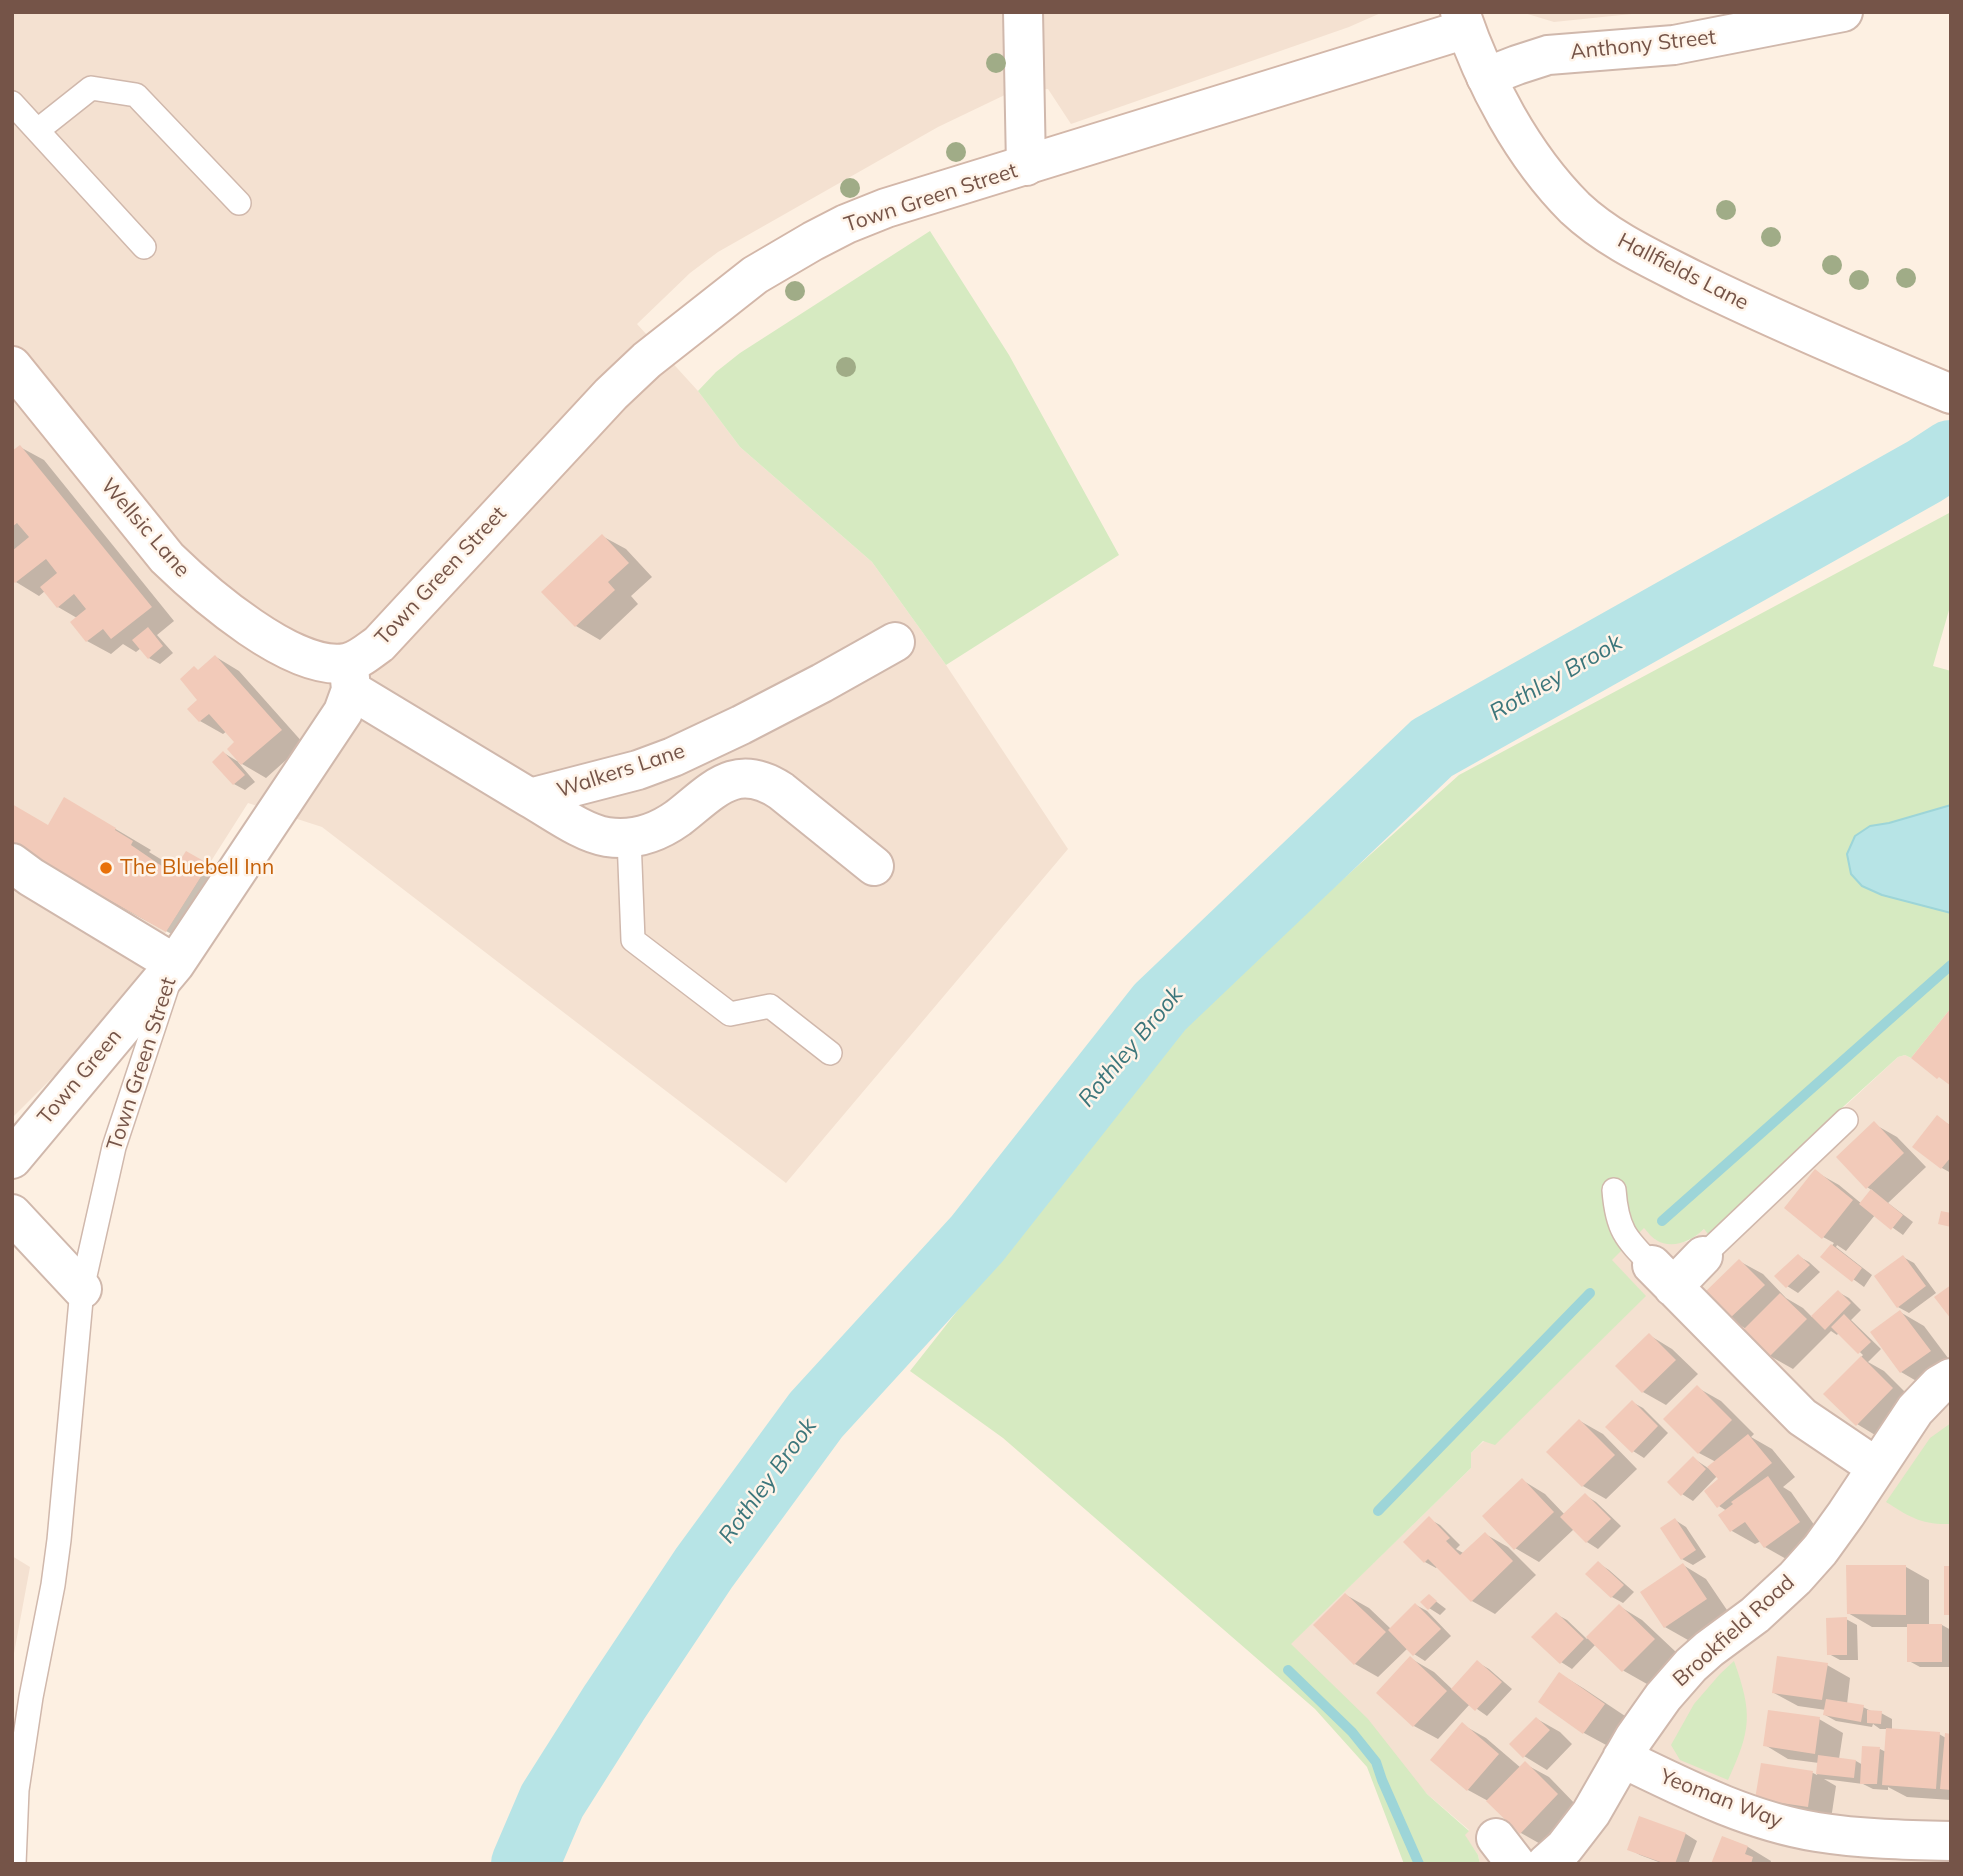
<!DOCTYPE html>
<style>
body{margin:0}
#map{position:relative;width:1963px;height:1876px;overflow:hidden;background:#fdf0e2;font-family:Mulish,sans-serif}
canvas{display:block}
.frame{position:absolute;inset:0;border:14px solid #755448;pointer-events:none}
</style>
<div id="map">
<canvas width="1963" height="1876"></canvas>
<div class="frame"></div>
</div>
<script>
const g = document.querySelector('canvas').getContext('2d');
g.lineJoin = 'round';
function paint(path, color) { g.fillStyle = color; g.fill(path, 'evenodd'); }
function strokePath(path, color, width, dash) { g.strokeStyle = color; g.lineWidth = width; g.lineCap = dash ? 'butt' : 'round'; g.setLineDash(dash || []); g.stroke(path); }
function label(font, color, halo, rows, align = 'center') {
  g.font = font + ' Mulish,sans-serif'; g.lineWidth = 5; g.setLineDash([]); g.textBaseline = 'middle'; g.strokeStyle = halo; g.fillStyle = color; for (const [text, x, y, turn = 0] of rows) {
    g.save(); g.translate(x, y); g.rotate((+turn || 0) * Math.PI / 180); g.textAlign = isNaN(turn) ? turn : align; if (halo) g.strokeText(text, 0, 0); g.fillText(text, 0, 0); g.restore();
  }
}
const residential = new Path2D(`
 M12,12H1383L1349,27L1071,124L1048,89L1011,92L938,127L718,252L690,273L637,324L698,391L740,447L872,562L946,665L1068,849L786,1183L322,827L248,803L166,932L145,968L80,1050L12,1118Z
 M1521,12H1651L1554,22Z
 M1951,1008V1864H1480L1478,1855L1464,1835L1469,1830L1427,1794L1290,1644L1471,1468V1453L1484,1441L1495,1444L1645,1296L1611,1260L1644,1227L1656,1240L1670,1244L1690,1241L1704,1229L1708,1233L1898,1057L1905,1055L1911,1058Z
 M12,1556L30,1567L12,1664Z`);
const green = new Path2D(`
 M930,231L1009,355L1119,555L946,665L872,562L740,447L698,391L716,372L740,353Z
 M1951,512V603L1933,666L1951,671V1008L1911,1058L1905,1055L1898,1057L1844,1106L1708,1234L1704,1229C1692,1241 1672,1250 1656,1240C1651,1237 1647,1231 1644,1228L1612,1260L1646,1296L1495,1445L1483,1441L1471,1453V1468L1291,1644L1368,1719L1427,1794L1469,1831L1465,1835L1478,1855L1480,1864H1404L1367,1767L1315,1709L1003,1438L910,1371L1187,1019L1459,775Z
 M1951,1423V1524C1921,1525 1910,1517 1886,1502L1930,1438Z
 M1734,1661C1753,1714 1751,1730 1728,1780L1680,1760L1671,1745L1694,1704L1720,1674Z`);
const water = new Path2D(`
 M1951,805V913L1882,895L1862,886L1851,874L1847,854L1855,836L1870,826L1889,823Z`);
const shadow = new Path2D(`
 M20,447L44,460L174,621L157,635L173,653L160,664L149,658L141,648L136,652L123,644L111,654L87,641L77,618L58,607L45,591L39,596L16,582L12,577V453Z
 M602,536L626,549L652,577L631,596L638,604L600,640L576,626L543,592Z
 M216,657L239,671L304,744L266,778L237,761L255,782L245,790L234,784L224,753L240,763L237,742L227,731L223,734L200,721V671Z
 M65,799L151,850L149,852L167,863L165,867L174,873L186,853L243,886L202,950L58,874L49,827Z
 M1937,1117L1951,1126V1173L1942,1168Z
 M1874,1124L1897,1137L1926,1167L1888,1203L1913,1222L1903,1235L1875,1215L1846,1251L1837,1245L1836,1247L1872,1275L1864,1287L1823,1257L1834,1243L1823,1237L1816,1172L1839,1185L1862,1204L1873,1191L1867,1187Z
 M1798,1256L1809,1262L1820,1272L1798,1293L1787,1286Z
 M1903,1257L1914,1263L1936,1293L1909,1313L1898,1307Z
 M1739,1261L1763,1274L1786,1298L1803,1308L1812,1317L1838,1292L1849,1298L1861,1310L1851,1320L1881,1349L1868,1362L1884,1371L1915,1402L1880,1438L1857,1424L1825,1394L1863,1355L1839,1332L1837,1335L1831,1331L1793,1369L1770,1356L1746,1329L1730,1319Z
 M1900,1312L1924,1326L1951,1362L1925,1386L1901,1372L1873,1333Z
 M1649,1335L1672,1349L1698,1374L1666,1405L1643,1392Z
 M1698,1388L1721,1401L1754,1434L1751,1437L1772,1449L1795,1477L1783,1487L1791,1492L1822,1536L1788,1560L1765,1547L1761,1541L1755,1544L1732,1531L1727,1511L1719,1506L1720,1479L1717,1476L1693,1501L1682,1494L1693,1458L1708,1468L1716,1462L1699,1453Z
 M1632,1402L1643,1408L1668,1433L1644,1458L1633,1451Z
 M1580,1421L1603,1434L1637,1469L1606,1499L1583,1486Z
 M1522,1480L1545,1494L1565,1515L1585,1495L1596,1502L1621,1526L1598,1549L1587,1542L1574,1529L1539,1562L1515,1548Z
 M1429,1519L1440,1525L1460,1545L1456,1549L1465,1554L1485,1534L1508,1547L1536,1575L1495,1614L1472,1601L1438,1566L1436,1568L1425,1562Z
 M1675,1520L1686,1527L1706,1557L1693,1565L1682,1559Z
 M1598,1563L1609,1570L1634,1592L1623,1603L1612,1597Z
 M1683,1565L1706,1579L1729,1613L1688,1640L1665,1627Z
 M1906,1567L1929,1580V1625H1942L1951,1630V1667H1920L1909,1661V1627H1872L1848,1613Z
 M1346,1595L1369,1608L1391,1629L1416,1605L1427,1611L1451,1636L1425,1661L1414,1654L1408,1648L1378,1677L1355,1664Z
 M1429,1596L1446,1609L1440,1615L1429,1608Z
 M1619,1606L1642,1620L1677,1653L1647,1684L1624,1671L1596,1644L1572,1669L1561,1662L1556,1614L1567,1620L1587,1639Z
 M1846,1619L1857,1625L1858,1660H1840L1829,1654Z
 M1410,1658L1434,1672L1453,1690L1477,1662L1489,1669L1512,1689L1487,1716L1470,1704L1438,1739L1414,1726L1379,1693Z
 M1827,1665L1850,1678L1847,1704L1863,1707L1873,1712L1881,1713L1892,1719V1730L1939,1734L1946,1738L1951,1735V1800L1907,1797L1888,1787V1790L1873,1789L1863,1784L1824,1779L1836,1786L1831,1819L1757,1798L1762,1765L1813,1773L1817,1775L1819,1763L1788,1759L1765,1745L1819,1719L1843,1733L1839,1759L1856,1761L1863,1765L1880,1749L1886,1752L1887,1729H1880L1873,1724L1872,1727L1836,1721L1825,1715L1826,1710L1798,1706L1774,1693Z
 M1560,1674L1583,1688L1628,1718L1608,1746L1584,1733L1540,1702Z
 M1537,1719L1560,1732L1572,1744L1547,1770L1524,1756Z
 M1463,1725L1486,1738L1521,1768L1525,1764L1549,1777L1580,1809L1544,1846L1521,1833L1490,1802L1468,1790Z
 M1640,1818L1686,1834L1697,1841L1688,1864H1664L1640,1855L1629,1849Z
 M1723,1838L1748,1847L1771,1861L1770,1864H1713Z`);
const stream = new Path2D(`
 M1662,1221L1951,965
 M1378,1511L1590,1293
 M1288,1670L1352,1732L1376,1762L1382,1780L1419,1864`);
const river = new Path2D(`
 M525,1864L552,1801L614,1703L704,1568L816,1415L977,1239L1160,1007L1432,748L1925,471L1951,454`);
const building = new Path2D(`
 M20,445L152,607L111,639L103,629L86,642L70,622L86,609L74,594L57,608L40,587L57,573L46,559L15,583L12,580V551L29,537L17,523L12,527V451Z
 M602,534L629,563L608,582L615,590L575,627L541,592Z
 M148,627L163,646L148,659L132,640Z
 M215,655L282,730L241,765L227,749L234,742L209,714L199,722L187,709L197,700L180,679L194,666L198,670Z
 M223,751L245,775L233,785L212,762Z
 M64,797L116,828L115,830L133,841L131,845L172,873L186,851L209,864L166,932L12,845V804L48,825Z
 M1951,1008V1086L1939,1077L1937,1079L1911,1058Z
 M1937,1115L1951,1126V1157L1941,1169L1912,1147Z
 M1874,1121L1904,1153L1866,1189L1836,1157Z
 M1815,1169L1853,1200L1822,1239L1784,1208Z
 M1871,1189L1903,1215L1891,1230L1859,1204Z
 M1941,1211L1951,1213V1227L1938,1224Z
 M1831,1244L1862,1268L1852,1282L1820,1257Z
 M1798,1254L1810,1265L1786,1288L1774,1276Z
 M1903,1255L1926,1286L1897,1308L1874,1276Z
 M1739,1259L1765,1285L1728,1320L1703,1294Z
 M1951,1285V1319L1934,1297Z
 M1838,1290L1851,1303L1825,1330L1811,1316Z
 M1780,1293L1807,1319L1769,1357L1742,1331Z
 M1900,1310L1931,1351L1900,1373L1870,1332Z
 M1844,1314L1871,1342L1858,1354L1831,1327Z
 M1649,1333L1676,1360L1642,1393L1615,1366Z
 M1861,1356L1893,1388L1856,1426L1823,1394Z
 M1697,1385L1732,1420L1698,1454L1663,1419Z
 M1632,1400L1658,1426L1632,1453L1605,1427Z
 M1579,1419L1615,1455L1582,1487L1546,1452Z
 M1748,1434L1772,1463L1717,1508L1704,1491L1718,1479L1707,1467Z
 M1693,1456L1706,1469L1681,1496L1667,1482Z
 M1768,1476L1800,1522L1764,1548L1745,1522L1730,1532L1718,1515L1733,1504L1731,1502Z
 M1522,1478L1554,1512L1514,1550L1482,1516Z
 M1585,1493L1611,1519L1586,1543L1560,1517Z
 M1429,1516L1450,1538L1446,1541L1460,1555L1485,1532L1513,1561L1471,1602L1428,1559L1424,1563L1403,1542Z
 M1675,1518L1696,1550L1681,1560L1660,1528Z
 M1598,1561L1624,1585L1611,1598L1585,1574Z
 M1683,1563L1707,1599L1664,1628L1640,1592Z
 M1846,1565H1906V1615L1847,1614Z
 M1944,1566H1951V1615H1944Z
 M1345,1593L1386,1632L1354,1665L1313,1625Z
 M1429,1594L1437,1601L1428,1610L1420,1602Z
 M1415,1603L1441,1629L1413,1656L1388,1630Z
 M1619,1604L1655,1639L1622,1672L1586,1637Z
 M1556,1612L1584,1639L1560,1664L1531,1637Z
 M1847,1617V1655H1827L1826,1618Z
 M1907,1624H1942V1662H1907Z
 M1410,1656L1447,1691L1413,1727L1376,1693Z
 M1777,1656L1828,1663L1822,1700L1772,1693Z
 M1477,1660L1502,1682L1475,1711L1451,1689Z
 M1559,1672L1605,1704L1583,1734L1538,1702Z
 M1826,1699L1864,1705L1861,1722L1823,1715Z
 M1768,1710L1820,1717L1815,1754L1763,1746Z
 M1867,1710L1882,1711L1881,1724L1867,1723Z
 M1536,1717L1550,1730L1523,1758L1509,1744Z
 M1462,1722L1499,1754L1467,1791L1430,1760Z
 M1886,1728L1940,1732L1936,1789L1882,1785Z
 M1945,1733L1951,1734V1790L1940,1789Z
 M1862,1746L1880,1747L1877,1784H1860Z
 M1818,1755L1856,1760L1854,1778L1816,1774Z
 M1525,1761L1558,1794L1520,1834L1486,1801Z
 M1761,1763L1813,1771L1808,1807L1755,1799Z
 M1639,1816L1686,1833L1675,1864H1666L1627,1850Z
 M1722,1836L1748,1846L1745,1854L1753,1857L1751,1864H1711Z`);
const lane = new Path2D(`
 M12,103L144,247
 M38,130L91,88L136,95L239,203
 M629,838L633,940L730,1014L770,1006L830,1053
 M1614,1190C1617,1229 1625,1238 1652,1265
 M1703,1256L1846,1120
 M14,1864L17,1790L31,1697L53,1585L59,1540L82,1289L114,1147L167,987`);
const street = new Path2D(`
 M1023,12L1026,166
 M1486,77L1517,65L1548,55L1674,45L1843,12
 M351,690L530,798L638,770L673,757L741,725L822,683L895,642
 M530,798C553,811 582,833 607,837C633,841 657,833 678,818C713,791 735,761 781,791L874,866
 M12,863L31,877L175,964
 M12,1159L175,964L343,712L351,690L349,667
 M12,1214L82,1289
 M1652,1265L1802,1417L1876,1467
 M1673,1287L1703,1256
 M1622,1758C1684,1788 1748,1821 1817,1832C1861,1839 1906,1840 1951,1841
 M1496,1838L1516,1864
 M1546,1864L1564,1848L1591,1813L1634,1738L1663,1697L1691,1665L1709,1649L1755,1615L1795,1578L1820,1550L1846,1514L1915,1410L1939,1385L1951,1378`);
const secondary = new Path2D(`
 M1460,12C1484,82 1522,155 1575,208C1609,240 1652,259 1693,280C1777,321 1864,358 1951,394
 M12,366L167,558C203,593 293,672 346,663C358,661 369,651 379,644L611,394L647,360L755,275L813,241L846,224L886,208L1466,29`);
const trees = [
 [996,63],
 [956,152],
 [850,188],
 [1726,210],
 [1771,237],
 [1832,265],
 [1906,278],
 [1859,280],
 [795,291],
 [846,367]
];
const markers = [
 [106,868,7,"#e8710a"]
];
const streetNames = [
 ["Anthony Street",1643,45,-6],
 ["Town Green Street",931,198,-18],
 ["Hallfields Lane",1683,272,27],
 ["Wellsic Lane",145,528,49],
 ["Town Green Street",441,576,-47],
 ["Walkers Lane",621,771,-18],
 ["Town Green Street",142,1064,-72],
 ["Town Green",80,1077,-50],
 ["Brookfield Road",1734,1631,-42],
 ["Yeoman Way",1721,1799,21]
];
const foodNames = [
 ["The Bluebell Inn",120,868]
];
const waterNames = [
 ["Rothley Brook",1556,678,-30],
 ["Rothley Brook",1131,1047,-50],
 ["Rothley Brook",768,1481,-54]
];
paint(residential, '#f4e1d1');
paint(green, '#d6eac1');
paint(water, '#b7e4e6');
strokePath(water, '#9dd5d8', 2);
paint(shadow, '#0003');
strokePath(stream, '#9dd5d8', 10);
strokePath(river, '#b7e4e6', 68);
paint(building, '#f2cab9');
strokePath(lane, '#d0b8ac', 26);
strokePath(street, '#d0b8ac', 42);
strokePath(secondary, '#d3b7a9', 42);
strokePath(lane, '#fff', 23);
strokePath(street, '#fff', 38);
strokePath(secondary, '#fff', 38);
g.fillStyle = '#a0ac87';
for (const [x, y] of trees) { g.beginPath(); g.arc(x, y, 10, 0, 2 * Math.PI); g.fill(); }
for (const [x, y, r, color] of markers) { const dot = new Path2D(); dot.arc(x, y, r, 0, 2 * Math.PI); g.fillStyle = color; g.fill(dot); strokePath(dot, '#fff4e9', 2.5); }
label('21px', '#755448', '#fff4e9', streetNames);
label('21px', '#c56008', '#fff4e9', foodNames, 'left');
label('italic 23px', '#3c767b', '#fff4e9', waterNames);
</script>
